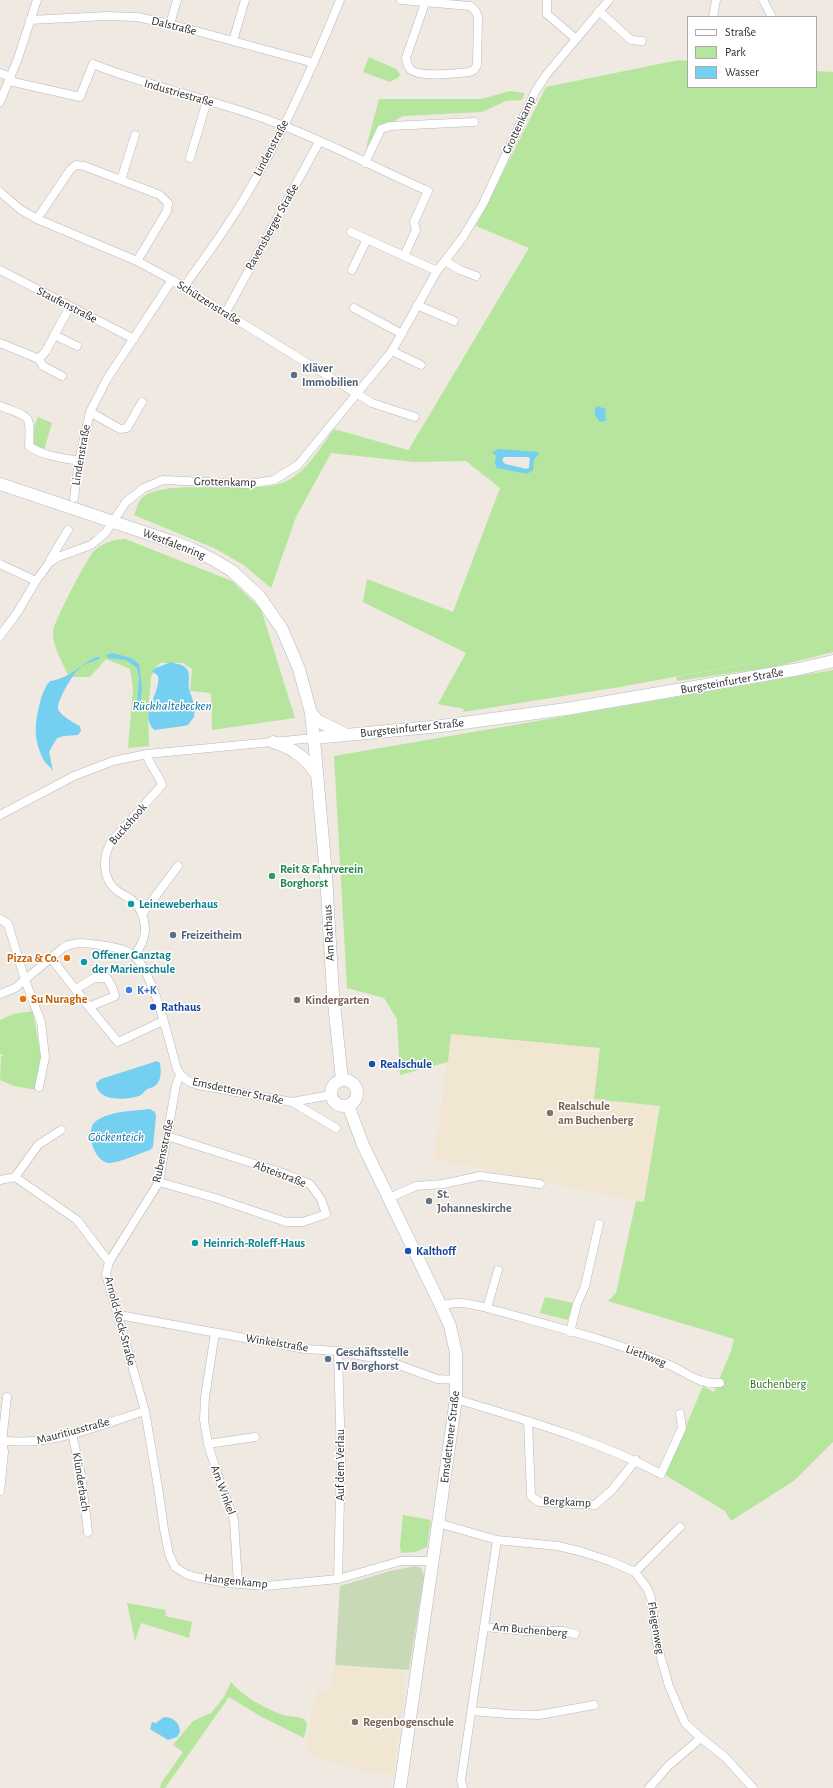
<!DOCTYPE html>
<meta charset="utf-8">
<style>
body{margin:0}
#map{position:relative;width:833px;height:1788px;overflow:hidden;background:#efe9e1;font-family:"Alegreya Sans",sans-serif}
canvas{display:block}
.legend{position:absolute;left:687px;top:16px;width:130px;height:72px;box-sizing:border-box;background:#fff;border:1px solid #ababab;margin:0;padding:5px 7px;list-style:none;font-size:12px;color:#2e2e2e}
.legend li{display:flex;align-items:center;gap:8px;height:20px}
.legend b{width:20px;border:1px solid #ababab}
</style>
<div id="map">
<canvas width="833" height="1788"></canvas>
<ul class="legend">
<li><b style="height:5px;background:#fff"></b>Straße</li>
<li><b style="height:11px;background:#b6e59e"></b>Park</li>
<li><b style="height:11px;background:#75cff0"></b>Wasser</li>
</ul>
</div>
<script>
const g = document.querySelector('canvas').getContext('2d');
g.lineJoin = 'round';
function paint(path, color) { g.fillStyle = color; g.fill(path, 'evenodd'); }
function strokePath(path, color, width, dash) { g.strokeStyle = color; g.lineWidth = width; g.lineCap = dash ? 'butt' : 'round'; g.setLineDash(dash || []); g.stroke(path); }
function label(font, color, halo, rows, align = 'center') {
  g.font = font + ' "Alegreya Sans",sans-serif'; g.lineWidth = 3; g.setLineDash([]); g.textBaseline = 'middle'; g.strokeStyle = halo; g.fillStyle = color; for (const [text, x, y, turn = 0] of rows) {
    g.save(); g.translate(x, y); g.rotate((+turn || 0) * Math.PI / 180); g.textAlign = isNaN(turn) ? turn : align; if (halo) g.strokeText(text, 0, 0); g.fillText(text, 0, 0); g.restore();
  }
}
const education = new Path2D(`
 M451,1034L601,1048L594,1099L660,1106L644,1202L434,1159Z
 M335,1666L407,1672L393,1775L363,1771L310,1755L306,1751L305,1748L310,1726V1718L317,1691L330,1692Z`);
const green = new Path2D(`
 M369,57L396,69L400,74L399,77L390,82L363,72Z
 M679,60L688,61V87H816V71L833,72V652L774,667L677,681L676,677L792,655L620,687L463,712L464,709L438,704L466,653L363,602L367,579L453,612L500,488L466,461L414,462L331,453L296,517L271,588L245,566L216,549L134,515C136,511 138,502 141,499C162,476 248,496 282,483C306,474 319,449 334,429L408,450L411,449H409L529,248L476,226L546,87ZM504,457H528L530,458L529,468L526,469L505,464L502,460Z
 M510,91L525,93L522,100L506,101L482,112L403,116L381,129L375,135L366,148L379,99H481Z
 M38,417L52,423L44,450L35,448L33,429Z
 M125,539L232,581L261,609L295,718L212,730L211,693L190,691L192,669L183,663H160L153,671L154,672L151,677L148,714L149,746L128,748L133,689L130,669L106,659L90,677H69C63,663 52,646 53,631C54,622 87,558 94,551C102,543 114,539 125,539Z
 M833,670V1442L795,1480L731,1521L725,1511L665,1475L703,1386L714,1392L731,1351L734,1339L608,1301L616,1293L636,1201L644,1202L660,1106L594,1099L600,1048L451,1034L448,1062L400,1075L397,1019L384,998L347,988L334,756Z
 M33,1011L41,1058L44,1059L36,1090L14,1086L0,1080L1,1056L4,1055L0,1054V1020L13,1014Z
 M545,1297L573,1303L568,1320L540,1313Z
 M403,1515L431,1520L427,1547L415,1552L401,1553L400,1545Z
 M127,1603L166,1610L165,1616L192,1622L189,1638L141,1623L135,1641Z
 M231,1682C244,1697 264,1708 283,1715C290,1717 300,1716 305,1720C309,1724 305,1732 304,1738L260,1716L229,1697L165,1788H160L162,1782L183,1752L173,1745L193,1721L211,1713L224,1697Z`);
const cemetery = new Path2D(`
 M415,1566L421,1568L424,1576L409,1670L335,1665L340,1586L390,1571Z`);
const water = new Path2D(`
 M597,406L606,409L605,417L607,420L600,422L595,415V409Z
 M499,449L538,452L539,454L534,459L533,470L527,474L497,468L495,464L496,456L492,452ZM504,457H528L530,458L529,468L526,469L505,464L502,460Z
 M112,653L131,658L139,664L142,687L140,708L137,706L139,678L137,668L126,660L108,658L106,655Z
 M96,657H100L99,659C94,661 87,663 82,666C74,671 57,700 58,709C59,714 75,724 80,726L81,731L78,735L64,736L57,738L49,752L53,771C51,767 47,765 45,762C34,743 34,727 39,707C41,697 44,688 50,681C68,679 80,665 96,657Z
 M171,662C175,664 183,664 186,668C191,673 188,683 189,689C192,698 196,707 194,717L188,725L184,726L154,730C138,712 161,695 158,676L152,671L156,668Z
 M157,1061L160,1063C161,1071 162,1080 155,1086C152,1088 148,1088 146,1090C143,1092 142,1095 139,1096C126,1100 97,1102 96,1083L101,1079Z
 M150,1109L155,1112L156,1117L153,1147L150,1150C140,1153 119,1163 109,1163C94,1162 84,1130 96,1121C110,1111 133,1111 150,1109Z
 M164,1717C173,1717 180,1723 180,1732L177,1737L168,1740L150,1729L152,1722L156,1723Z`);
const street = new Path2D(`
 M401,0L470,6C475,9 477,12 478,18L477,65L474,70L469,72C456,73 421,78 411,70C407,66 407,63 406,58L425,3
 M547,0V14L576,39
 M763,0L772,17
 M599,11L631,40L642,41
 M713,17L716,0
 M30,20L107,16L137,17L170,24L314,63
 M170,24L177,0
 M233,41L245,0
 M0,73L11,77
 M9,81L80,97L93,64C155,89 222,101 284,126C333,145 380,170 428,191L414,222L416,230L404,256
 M0,102L18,58L37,0
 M190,158L207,101
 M365,163L381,129L390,126L474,122
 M121,180L135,135
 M0,192L21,210L37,219L137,261L172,280L372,403L415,417
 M37,219L70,170L76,165L84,166L160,195L168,203L167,211L137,261
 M351,232L437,271
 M445,261L460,270L476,276
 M0,270L134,339
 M352,270L367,239
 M184,287C205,257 227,228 245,197C283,134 313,67 340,0
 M417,305L454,321
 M354,308L402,334
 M226,312L319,142
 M54,335L77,346
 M0,343L39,359L46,351L70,306
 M392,351L421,365
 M39,359L43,366L62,376
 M0,406C30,418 31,413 29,446C42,456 63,458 79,461
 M90,412L120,429L127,428L142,402
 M74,498L79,461L90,412L107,379L172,280
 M50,560L68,530
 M0,564L36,581
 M0,636L17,613L36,581L49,563L58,557L91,545L97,540L106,532L126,502L144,488L163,480L249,484L274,480L298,465L392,351L437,271L463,237L483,204L535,92L546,75L609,0
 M0,815L74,776L113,761L147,754L314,738
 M143,913L178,866
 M0,919L8,924L25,980L41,1022L45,1057L39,1087
 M134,956C137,951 141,946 143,940C148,927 143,909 132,900C126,896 119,893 114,888C102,876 103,856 111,842L162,785C159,774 149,766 147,754
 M51,958L89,1007L118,1042L163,1021
 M76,989L94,978H107L113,989L115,996L89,1007
 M0,994L15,988L64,947C77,941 86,943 99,945C111,947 125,948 134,956C154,973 169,1042 177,1069C182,1078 188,1082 198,1085L292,1102L331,1095
 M180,1075L176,1085L159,1182L109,1262L106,1274L145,1411L158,1487L164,1529L169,1554L175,1567L186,1574L195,1577L226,1583L266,1586L338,1579L401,1561H432
 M292,1102L336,1128
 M15,1177L38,1145L61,1130
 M0,1180L15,1177L77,1220L109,1262
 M159,1182L215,1198L286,1222H303L326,1214L321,1199L310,1184L283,1173L167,1136
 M389,1198L416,1186L443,1184L480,1176L540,1184
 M441,1306C457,1300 471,1304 487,1308C547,1325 610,1339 667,1364C687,1372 698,1385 720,1383
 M487,1308L498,1270
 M119,1315L305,1349L338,1351L388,1361L437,1379L457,1380
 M570,1332L577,1304L585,1286L599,1224
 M215,1333L205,1397L204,1420L208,1444L218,1476L234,1520L238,1584
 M456,1399C525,1420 597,1440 661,1474L682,1428L680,1414
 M528,1421L531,1496L539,1502L595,1505L612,1490L636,1460
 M72,1433L81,1475L88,1532
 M0,1440C49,1448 99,1425 145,1411
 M208,1444L255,1437
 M0,1491L4,1452L2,1441L7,1397
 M438,1523L497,1540L558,1546L579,1551L610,1561L635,1572L647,1588L651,1598L657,1644L669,1686L685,1723L701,1738L725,1757L753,1788
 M635,1572L680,1527
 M338,1579L341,1459L338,1351
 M485,1627L526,1631H563L575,1634
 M472,1711L508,1714L539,1715L594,1705
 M463,1788L461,1780L497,1540
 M649,1788L668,1766L701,1738`);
const secondary = new Path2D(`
 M0,484L170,541L192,549L214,560L232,571L259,596L282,629L299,669L311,713L315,750L326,875L333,994L342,1080
 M311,713L318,721L345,734
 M314,738L441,726L566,709L799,669L833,661
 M273,742C293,748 306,758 317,775
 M331 1093a13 13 0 1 1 26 0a13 13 0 1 1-26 0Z
 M348,1105L363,1145L441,1306L450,1326L456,1353V1399L400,1788`);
const markers = [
 [294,375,4,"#5c6f8a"],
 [272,876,4,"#2e9e5b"],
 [131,904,4,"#0f9aa8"],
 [173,935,4,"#5c6f8a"],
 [67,958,4,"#e8710a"],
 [84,962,4,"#0f9aa8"],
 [129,990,4,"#3f7fe0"],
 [23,999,4,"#e8710a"],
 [297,1000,4,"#8d6e63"],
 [153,1007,4,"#1a4fb4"],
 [372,1064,4,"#1a4fb4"],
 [550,1113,4,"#8d6e63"],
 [429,1201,4,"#6b7280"],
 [195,1243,4,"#0f9aa8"],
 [408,1251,4,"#1a4fb4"],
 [328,1359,4,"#5c6f8a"],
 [355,1722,4,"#8d6e63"]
];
const streetNames = [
 ["Dalstraße",174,26,14],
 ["Industriestraße",179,93,16],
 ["Grottenkamp",519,125,-65],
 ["Lindenstraße",271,148,-62],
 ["Ravensberger Straße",272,227,-61],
 ["Schützenstraße",209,303,32],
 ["Staufenstraße",67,305,27],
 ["Lindenstraße",81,455,-80],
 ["Grottenkamp",225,482,1],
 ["Westfalenring",174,544,21],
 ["Burgsteinfurter Straße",732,681,-10],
 ["Burgsteinfurter Straße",412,728,-6],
 ["Buckshook",128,824,-49],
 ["Am Rathaus",329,933,-93],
 ["Emsdettener Straße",238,1091,12],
 ["Rubensstraße",163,1151,-78],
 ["Abteistraße",280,1174,21],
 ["Arnold-Kock-Straße",120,1321,75],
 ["Winkelstraße",277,1343,9],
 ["Liethweg",646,1356,21],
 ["Mauritiusstraße",73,1431,-15],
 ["Emsdettener Straße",450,1437,-83],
 ["Auf dem Verlau",340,1465,-90],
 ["Klünderbach",81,1482,81],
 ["Am Winkel",223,1490,70],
 ["Bergkamp",567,1502,3],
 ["Hangenkamp",236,1581,6],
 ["Fleigenweg",656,1628,80],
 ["Am Buchenberg",530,1630,5]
];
const serviceNames = [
 ["Kläver",302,368],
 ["Immobilien",302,382],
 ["Freizeitheim",181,935],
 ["Geschäftsstelle",336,1352],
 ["TV Borghorst",336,1366]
];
const leisureNames = [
 ["Reit & Fahrverein",280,869],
 ["Borghorst",280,883]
];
const cultureNames = [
 ["Leineweberhaus",139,904],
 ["Offener Ganztag",92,955],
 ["der Marienschule",92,969],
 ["Heinrich-Roleff-Haus",203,1243]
];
const foodNames = [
 ["Pizza & Co.",59,958],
 ["Su Nuraghe",31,999,"left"]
];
const shopNames = [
 ["K+K",137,990]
];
const educationNames = [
 ["Kindergarten",305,1000],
 ["Realschule",558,1106],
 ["am Buchenberg",558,1120],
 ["Regenbogenschule",363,1722]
];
const transitNames = [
 ["Rathaus",161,1007],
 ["Realschule",380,1064],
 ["Kalthoff",416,1251]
];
const worshipNames = [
 ["St.",437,1194],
 ["Johanneskirche",437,1208]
];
const parkNames = [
 ["Buchenberg",778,1384]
];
const waterNames = [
 ["Rückhaltebecken",172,706],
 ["Göckenteich",116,1137]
];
paint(education, '#f0e6d1');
paint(green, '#b6e59e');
paint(cemetery, '#c8d9b8');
paint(water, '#75cff0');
strokePath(street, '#b4b7c1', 9);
strokePath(secondary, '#b4b7c1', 13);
strokePath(street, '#fff', 8);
strokePath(secondary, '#fff', 12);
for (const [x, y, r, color] of markers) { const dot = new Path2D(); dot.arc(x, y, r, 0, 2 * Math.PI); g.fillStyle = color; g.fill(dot); strokePath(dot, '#fff', 1.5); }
label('12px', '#2e2e2e', '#fff', streetNames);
label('bold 12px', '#4e5e75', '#fff', serviceNames, 'left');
label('bold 12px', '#27864d', '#fff', leisureNames, 'left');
label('bold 12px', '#0d838f', '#fff', cultureNames, 'left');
label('bold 12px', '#c56008', '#fff', foodNames, 'right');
label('bold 12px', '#366cbe', '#fff', shopNames, 'left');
label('bold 12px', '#785e54', '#fff', educationNames, 'left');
label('bold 12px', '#164399', '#fff', transitNames, 'left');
label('bold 12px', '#5b616d', '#fff', worshipNames, 'left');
label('12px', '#2c6e1b', '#fff', parkNames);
label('italic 13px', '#0d6fa3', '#fff', waterNames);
</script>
